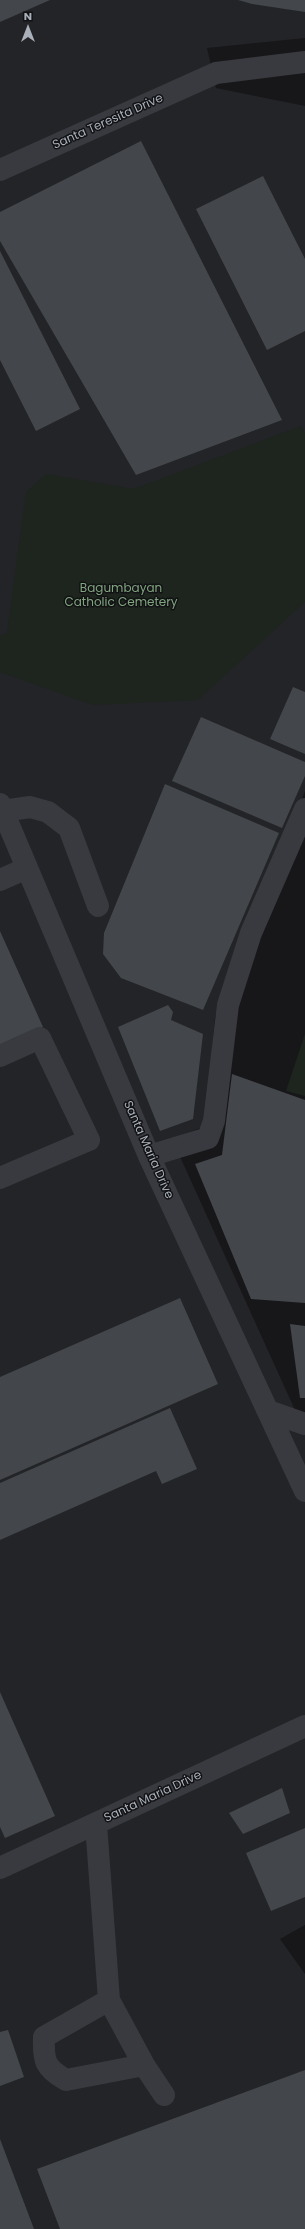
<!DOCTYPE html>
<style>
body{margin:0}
#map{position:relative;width:305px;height:2229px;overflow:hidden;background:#17171a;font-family:Poppins,sans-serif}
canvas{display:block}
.north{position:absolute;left:8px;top:8px;width:40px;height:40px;-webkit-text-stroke:3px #121215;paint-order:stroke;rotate:0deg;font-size:11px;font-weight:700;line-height:16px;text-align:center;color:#a9b0ba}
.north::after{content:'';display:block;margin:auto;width:14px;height:18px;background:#a9b0ba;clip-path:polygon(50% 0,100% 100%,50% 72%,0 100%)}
</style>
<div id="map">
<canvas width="305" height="2229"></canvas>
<div class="north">N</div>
</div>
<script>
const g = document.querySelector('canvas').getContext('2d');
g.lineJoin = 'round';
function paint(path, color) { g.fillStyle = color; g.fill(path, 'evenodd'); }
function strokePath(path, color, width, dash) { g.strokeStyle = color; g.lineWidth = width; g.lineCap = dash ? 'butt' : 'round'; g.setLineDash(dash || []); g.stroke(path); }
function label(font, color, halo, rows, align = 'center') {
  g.font = font + ' Poppins,sans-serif'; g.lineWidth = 3; g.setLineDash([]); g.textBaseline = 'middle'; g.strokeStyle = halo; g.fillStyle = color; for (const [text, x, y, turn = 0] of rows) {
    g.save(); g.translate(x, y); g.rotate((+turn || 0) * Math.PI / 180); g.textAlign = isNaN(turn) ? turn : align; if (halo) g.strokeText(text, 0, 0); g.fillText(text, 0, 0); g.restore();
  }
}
const built = new Path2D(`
 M0,0H305V38L207,48L216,88L305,106V791L215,1017L205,1126L172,1139L305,1432V1925L280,1939L305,1974V2229H0Z`);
const green = new Path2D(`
 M301,426L305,433V602L198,700L93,705L0,672V636L7,633L26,492L46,474L134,489Z
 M305,1034V1096L286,1091Z`);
const building = new Path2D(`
 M0,0H50L0,22Z
 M238,0H305V12L252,4Z
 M141,141L282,420L136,475L0,241V212Z
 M263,176L305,259V331L267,350L196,209Z
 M0,251L80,409L36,431L0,360Z
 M293,687L305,692V754L270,739Z
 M201,717L305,762V776L282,828L172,781Z
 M165,784L279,833L203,1010L121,978L103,954L104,933Z
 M0,931L43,1027L0,1046Z
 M168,1005L173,1012L171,1020L203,1034L193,1119L160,1131L118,1027Z
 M232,1074L305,1100V1303L251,1299L195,1164L222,1155Z
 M180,1298L218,1384L0,1480V1377Z
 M290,1324L305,1326V1398H300Z
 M170,1408L197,1469L162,1484L156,1471L0,1540V1483Z
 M0,1692L55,1816L5,1838L0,1827Z
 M282,1788L290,1813L243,1834L229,1813Z
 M305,1828V1897L271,1911L246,1853Z
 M8,2030L24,2077L0,2086V2032Z
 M305,2070V2229H60L37,2169Z
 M0,2139L34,2229H0Z`);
const minor = new Path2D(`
 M0,170L216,73L305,62
 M0,804L149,1156L305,1491
 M3,811L30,807L48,812L69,828L98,906
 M0,880L27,868
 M0,1056L40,1038L89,1140L0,1178
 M149,1156L208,1138L214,1121L228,1005L251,933L305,809
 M268,1411L305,1424
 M96,1824L109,2000L144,2065L164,2095
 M0,1868L305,1726
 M109,2000L44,2037C43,2061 45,2068 66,2080L144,2065`);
const streetNames = [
 ["Santa Teresita Drive",108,122,-24],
 ["Santa Maria Drive",148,1150,66],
 ["Santa Maria Drive",153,1797,-25]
];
const parkNames = [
 ["Bagumbayan",121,589],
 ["Catholic Cemetery",121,603]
];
paint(built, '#232427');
paint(green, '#1d251e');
paint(building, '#43464a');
strokePath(minor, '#383a3f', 22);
label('12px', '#a9b0ba', '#121215', streetNames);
label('12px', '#80a57f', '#121215', parkNames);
</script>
